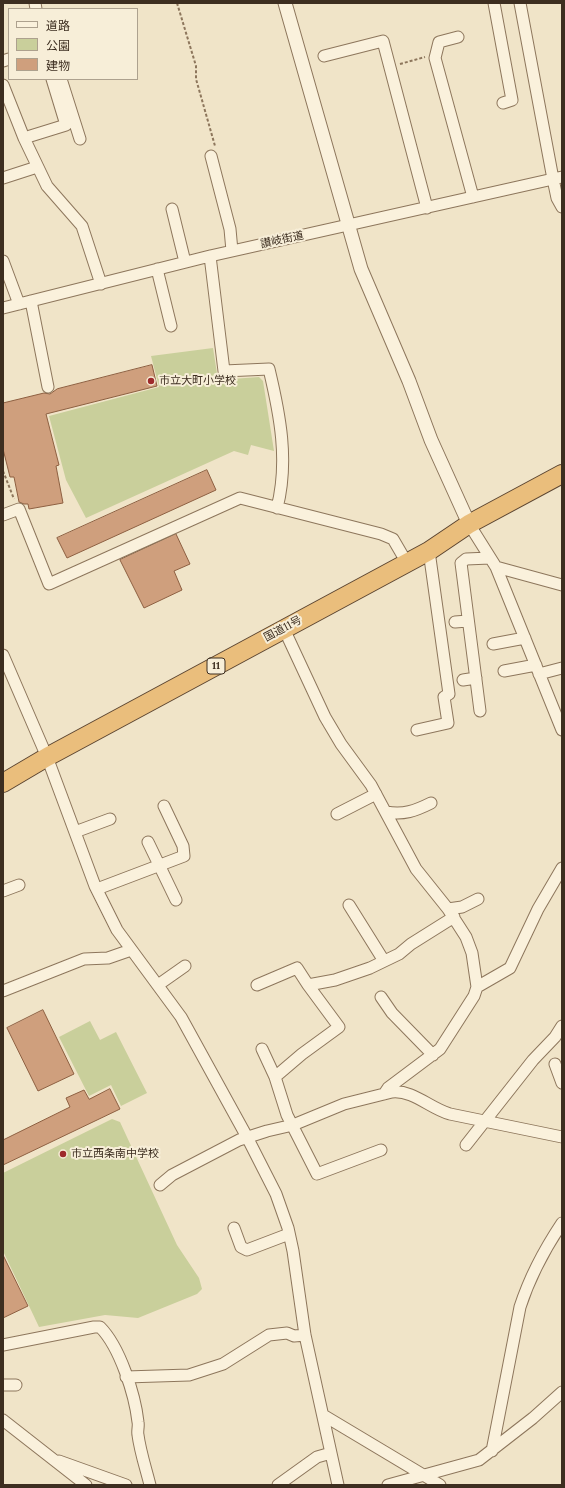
<!DOCTYPE html>
<meta charset="utf-8">
<style>
body{margin:0}
#map{position:relative;width:565px;height:1488px;overflow:hidden;background:#f0e4c8;font-family:Lora,"Noto Sans JP",serif}
canvas{display:block}
.frame{position:absolute;inset:0;border:4px solid #3d2e20;pointer-events:none}
.legend{position:absolute;left:8px;top:8px;width:130px;height:72px;box-sizing:border-box;background:#f7eed8;border:1px solid #ada18e;margin:0;padding:5px 7px;list-style:none;font-size:12px;color:#3d2e20}
.legend li{display:flex;align-items:center;gap:8px;height:20px}
.legend b{width:20px;border:1px solid #ada18e}
</style>
<div id="map">
<canvas width="565" height="1488"></canvas>
<div class="frame"></div>
<ul class="legend">
<li><b style="height:5px;background:#faf1dc"></b>道路</li>
<li><b style="height:11px;background:#c9cf9b"></b>公園</li>
<li><b style="height:11px;background:#cf9f7d"></b>建物</li>
</ul>
</div>
<script>
const g = document.querySelector('canvas').getContext('2d');
g.lineJoin = 'round';
function paint(path, color) { g.fillStyle = color; g.fill(path, 'evenodd'); }
function strokePath(path, color, width, dash) { g.strokeStyle = color; g.lineWidth = width; g.lineCap = dash ? 'butt' : 'round'; g.setLineDash(dash || []); g.stroke(path); }
function label(font, color, halo, rows, align = 'center') {
  g.font = font + ' Lora,"Noto Sans JP",serif'; g.lineWidth = 4; g.setLineDash([]); g.textBaseline = 'middle'; g.strokeStyle = halo; g.fillStyle = color; for (const [text, x, y, turn = 0] of rows) {
    g.save(); g.translate(x, y); g.rotate((+turn || 0) * Math.PI / 180); g.textAlign = isNaN(turn) ? turn : align; if (halo) g.strokeText(text, 0, 0); g.fillText(text, 0, 0); g.restore();
  }
}
const green = new Path2D(`
 M213,348L218,380L259,377L263,381L274,451L251,445L248,455L234,451L86,518L66,480L49,416L159,387L151,356Z
 M90,1021L100,1040L116,1032L147,1093L121,1106L111,1085L89,1096L59,1037Z
 M112,1119L120,1122L177,1245L199,1278L202,1289L197,1294L138,1318L105,1315L39,1327L3,1251V1173Z`);
const building = new Path2D(`
 M152,365L157,386L46,414L59,465L56,466L63,503L29,509L28,504H24L19,502L14,477H10L3,449V403L44,393L50,394L57,389Z
 M207,470L216,490L67,558L57,538Z
 M176,534L190,564L174,571L182,590L144,608L120,560Z
 M43,1010L74,1074L38,1091L7,1028Z
 M110,1089L120,1109L3,1165V1140L70,1107L66,1098L84,1090L89,1099Z
 M3,1255L28,1306L3,1318Z`);
const path = new Path2D(`
 M177,3L196,66V79L215,146
 M400,64L425,57
 M3,471L14,499`);
const minor = new Path2D(`
 M35,3L36,9
 M494,3L512,100L503,103
 M520,3L553,179L557,198L562,207
 M458,37L439,42L435,58L473,197
 M324,56L383,41L427,208
 M3,61L9,59
 M61,79L80,139
 M3,85L24,138L47,186L82,226L101,284
 M24,138L66,125L52,79
 M211,156L230,229L232,251
 M3,178L37,167
 M172,209L185,262
 M210,256L224,371L269,369C280,415 289,461 277,508
 M3,261L19,304
 M157,269L171,326
 M31,301L48,387
 M3,308L210,256L562,177
 M3,515L19,509L49,584L240,498L381,534L393,539L407,563
 M469,524L496,567L562,730
 M496,567L562,585
 M455,622L468,621
 M284,629L325,717L341,744L371,785L416,869L448,909L466,937L472,953L477,987
 M493,644L525,638
 M3,655L47,757L95,886L117,930L181,1017L247,1137L276,1194L288,1228L293,1251L305,1335L338,1485
 M504,671L536,665
 M539,674L562,668
 M463,680L476,678
 M480,711L461,563L466,559L490,558
 M417,730L448,723L444,697L449,694L429,551
 M386,812C404,815 415,811 431,803
 M337,814L376,794
 M75,832L110,819
 M148,842L176,900
 M97,889L184,856L183,846L164,806
 M3,891L19,885
 M349,905L384,961
 M448,909L462,907L478,899
 M158,985L185,966
 M257,985L297,968L308,985L335,980L370,968L399,954L411,944L454,917
 M308,985L339,1027L302,1054L275,1077L287,1115L317,1174L381,1150
 M3,991L84,959L108,958L131,950
 M381,997L392,1013L433,1055
 M262,1049L275,1077
 M555,1064L562,1083
 M384,1094L388,1088L440,1049L474,996L477,987L510,968L538,909L562,868
 M466,1145L533,1060L555,1037L562,1026
 M160,1185L172,1175L239,1140L267,1131L293,1125L344,1104L392,1092C414,1090 429,1108 450,1114L562,1137
 M234,1228L241,1247L247,1250L289,1234
 M3,1345L94,1327H100C120,1347 135,1395 138,1422C139,1426 137,1431 138,1435C140,1451 146,1469 150,1485
 M126,1377L189,1375L223,1364L269,1335L287,1333L294,1336L305,1335
 M3,1385H16
 M323,1415L440,1485
 M3,1420L86,1485
 M492,1451L520,1307C530,1276 544,1250 562,1223
 M59,1461L126,1485
 M278,1485L317,1457L331,1453
 M388,1485L479,1460L533,1418L562,1392`);
const tertiary = new Path2D(`
 M285,3L361,269L409,381L431,440L469,524`);
const trunk = new Path2D(`
 M3,783L47,757L429,551L469,524L562,474`);
const markers = [
 [151,381,4,"#9e2a2b"],
 [63,1154,4,"#9e2a2b"]
];
const shields = [
 [216,666,18]
];
const shieldNames = [
 ["11",216,666]
];
const streetNames = [
 ["讃岐街道",282,240,-12],
 ["国道11号",283,629,-28]
];
const poiNames = [
 ["市立大町小学校",159,381],
 ["市立西条南中学校",71,1154]
];
paint(green, '#c9cf9b');
paint(building, '#cf9f7d');
strokePath(building, '#8d5f41', 1);
strokePath(minor, '#8d765c', 13);
strokePath(tertiary, '#8d765c', 15);
strokePath(trunk, '#5b4430', 20);
strokePath(path, '#8d765c', 2, [3, 2]);
strokePath(minor, '#faf1dc', 11);
strokePath(tertiary, '#faf1dc', 13);
strokePath(trunk, '#eabe7c', 18);
for (const [x, y, r, color] of markers) { const dot = new Path2D(); dot.arc(x, y, r, 0, 2 * Math.PI); g.fillStyle = color; g.fill(dot); strokePath(dot, '#f7eed8', 1.5); }
for (const [x, y, w] of shields) { const box = new Path2D(); box.roundRect(x - w / 2, y - 8, w, 16, 3); g.fillStyle = '#f7eed8'; g.fill(box); strokePath(box, '#3d2e20', 1); }
label('bold 10px', '#3d2e20', null, shieldNames);
label('11px', '#3d2e20', '#f7eed8', streetNames);
label('11px', '#3d2e20', '#f7eed8', poiNames, 'left');
</script>
